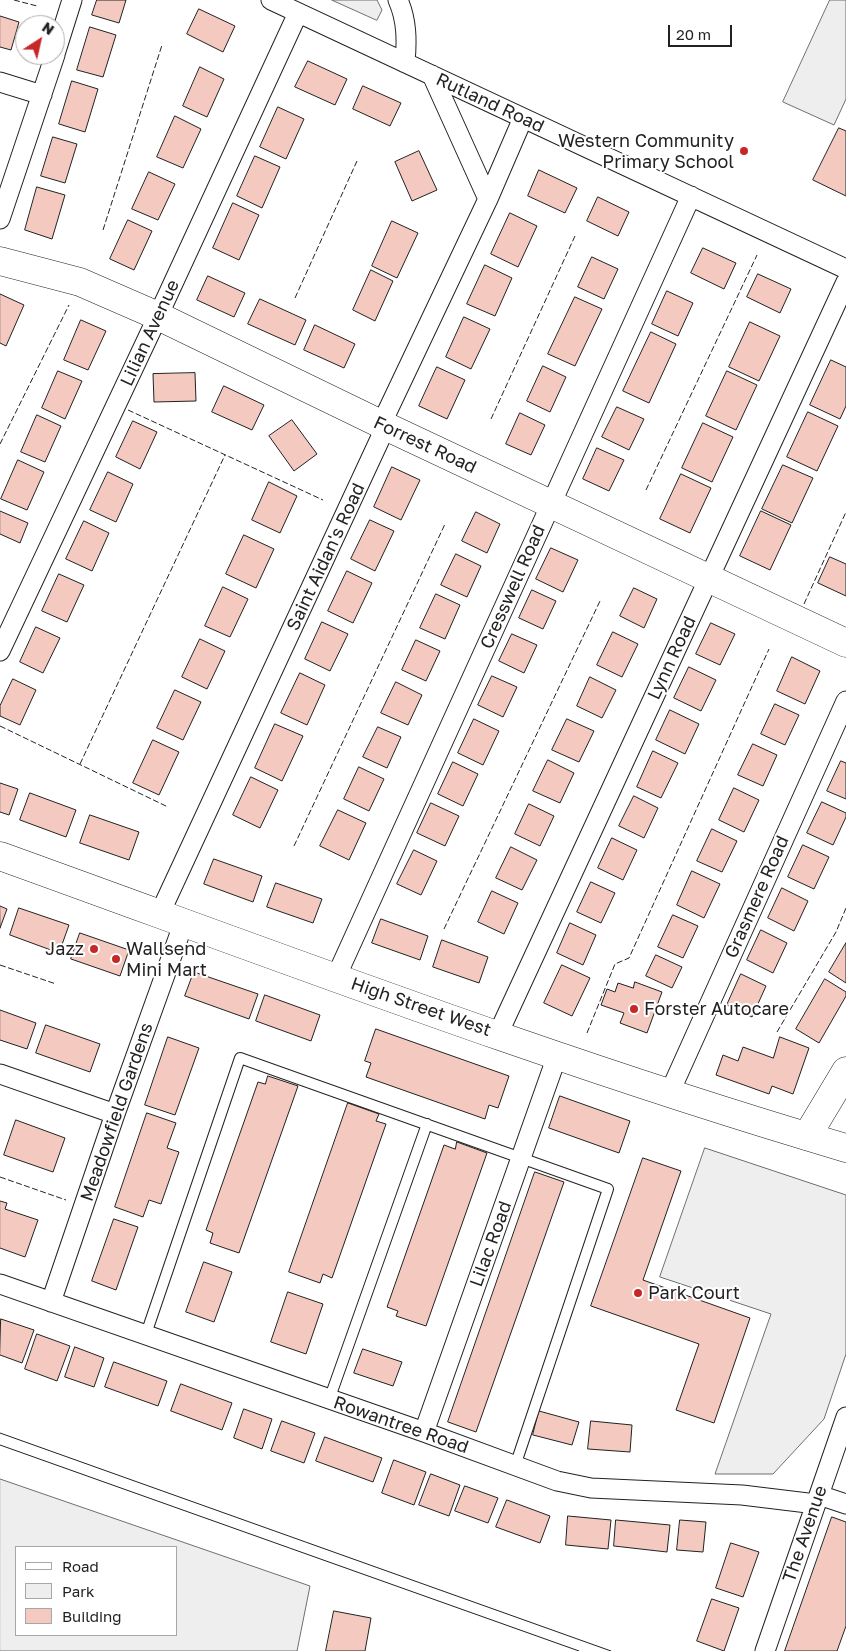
<!DOCTYPE html>
<style>
body{margin:0}
#map{position:relative;width:846px;height:1651px;overflow:hidden;background:#fff;font-family:"Golos Text",sans-serif}
canvas{display:block}
.legend{position:absolute;left:15px;top:1546px;width:162px;height:90px;box-sizing:border-box;background:#fff;border:1px solid #a7a7a7;margin:0;padding:6px 9px;list-style:none;font-size:15px;color:#222}
.legend li{display:flex;align-items:center;gap:10px;height:25px}
.legend b{width:25px;border:1px solid #a7a7a7}
.north{position:absolute;left:15px;top:15px;width:50px;height:50px;box-sizing:border-box;background:#fff;border:1px solid #a7a7a7;border-radius:50%;rotate:35deg;font-size:14px;font-weight:700;line-height:20px;text-align:center;color:#222}
.north::after{content:'';display:block;margin:auto;width:18px;height:22px;background:#c62828;clip-path:polygon(50% 0,100% 100%,50% 72%,0 100%)}
.scale{position:absolute;left:668px;top:25px;width:64px;height:22px;box-sizing:border-box;border:2px solid #222;border-top:0;padding-left:6px;font-size:15px;line-height:18px;white-space:nowrap;color:#222;-webkit-text-stroke:4px #fff;paint-order:stroke}
</style>
<div id="map">
<canvas width="846" height="1651"></canvas>
<ul class="legend">
<li><b style="height:6px;background:#fff"></b>Road</li>
<li><b style="height:14px;background:#eee"></b>Park</li>
<li><b style="height:14px;background:#f3c9c0"></b>Building</li>
</ul>
<div class="north">N</div>
<div class="scale">20 m</div>
</div>
<script>
const g = document.querySelector('canvas').getContext('2d');
g.lineJoin = 'round';
function paint(path, color) { g.fillStyle = color; g.fill(path, 'evenodd'); }
function strokePath(path, color, width, dash) { g.strokeStyle = color; g.lineWidth = width; g.lineCap = dash ? 'butt' : 'round'; g.setLineDash(dash || []); g.stroke(path); }
function label(font, color, halo, rows, align = 'center') {
  g.font = font + ' "Golos Text",sans-serif'; g.lineWidth = 4; g.setLineDash([]); g.textBaseline = 'middle'; g.strokeStyle = halo; g.fillStyle = color; for (const [text, x, y, turn = 0] of rows) {
    g.save(); g.translate(x, y); g.rotate((+turn || 0) * Math.PI / 180); g.textAlign = isNaN(turn) ? turn : align; if (halo) g.strokeText(text, 0, 0); g.fillText(text, 0, 0); g.restore();
  }
}
const green = new Path2D(`
 M332,0H377L382,10L377,20Z
 M830,0H846V99L834,125L783,102Z
 M705,1148L846,1195V1354L824,1419L773,1474H715L771,1314L660,1277Z
 M0,1479L310,1586L297,1651H0ZM176,1547V1635H16V1547Z`);
const building = new Path2D(`
 M97,0H126L119,23L92,15Z
 M199,9L235,26L223,52L187,34Z
 M0,16L19,22L11,50L0,47Z
 M90,27L116,35L103,77L77,70Z
 M308,61L347,79L335,105L295,87Z
 M200,67L224,79L207,117L183,106Z
 M72,81L98,89L85,132L59,124Z
 M363,86L401,103L390,126L353,109Z
 M278,107L304,119L286,159L260,147Z
 M175,116L201,129L183,168L157,157Z
 M839,128L846,131V196L813,180Z
 M53,137L77,144L65,183L41,176Z
 M419,151L437,190L412,201L395,162Z
 M255,156L280,167L262,208L237,196Z
 M539,170L577,188L565,213L528,196Z
 M149,172L175,184L158,220L132,209Z
 M37,187L65,195L52,239L25,230Z
 M598,197L629,212L618,236L587,221Z
 M233,203L259,215L239,260L213,248Z
 M510,213L537,226L518,267L491,254Z
 M128,220L152,231L134,270L110,259Z
 M392,221L418,233L397,278L372,266Z
 M703,248L736,263L724,289L691,273Z
 M592,257L618,269L604,299L578,287Z
 M485,265L512,278L495,316L467,304Z
 M371,270L393,281L375,321L353,310Z
 M758,274L791,289L780,313L747,297Z
 M208,276L245,293L234,317L197,300Z
 M667,291L693,303L678,336L652,324Z
 M0,294L24,305L6,346L0,343Z
 M575,297L602,309L575,366L548,354Z
 M260,299L306,320L295,345L248,324Z
 M464,317L490,329L471,369L446,357Z
 M81,320L106,331L88,370L64,360Z
 M750,322L780,336L759,381L729,367Z
 M315,325L355,344L344,368L304,350Z
 M651,332L676,344L649,403L623,391Z
 M831,360L846,367V406L840,419L810,405Z
 M543,366L566,377L550,412L527,401Z
 M437,367L465,380L447,419L419,406Z
 M58,371L82,381L65,419L42,408Z
 M727,371L757,385L736,430L706,416Z
 M195,373L196,401L154,402L153,374Z
 M224,386L264,405L252,430L212,412Z
 M617,407L644,419L629,450L602,437Z
 M808,412L838,426L817,471L787,457Z
 M520,413L545,425L531,455L506,444Z
 M37,415L61,426L45,462L21,452Z
 M292,420L317,454L294,471L269,436Z
 M133,421L157,432L140,469L116,457Z
 M703,423L733,437L712,482L682,468Z
 M597,448L624,460L609,491L583,479Z
 M18,460L44,472L27,510L1,499Z
 M783,465L813,478L792,523L762,509Z
 M392,467L420,480L401,520L374,507Z
 M108,472L133,484L116,522L90,510Z
 M681,474L711,488L690,533L660,519Z
 M269,482L297,496L280,533L252,520Z
 M0,511L28,523L20,543L0,534Z
 M761,511L791,525L770,570L740,556Z
 M476,512L500,524L487,553L462,541Z
 M370,520L394,531L375,571L351,559Z
 M84,521L109,533L92,571L66,559Z
 M244,535L274,549L256,588L226,574Z
 M551,548L578,560L563,592L536,579Z
 M456,554L481,566L467,597L441,585Z
 M830,557L846,564V596L818,583Z
 M347,571L372,583L353,623L328,611Z
 M59,574L84,585L67,622L42,611Z
 M223,587L248,599L230,637L205,626Z
 M634,588L657,599L644,628L620,616Z
 M532,590L556,601L543,629L519,618Z
 M436,594L460,605L445,639L420,628Z
 M322,622L348,634L330,671L305,659Z
 M711,623L735,634L720,665L696,654Z
 M36,627L60,638L43,673L20,662Z
 M613,632L638,644L622,677L597,665Z
 M512,634L537,645L524,673L499,661Z
 M200,639L225,651L207,689L182,677Z
 M416,640L440,651L426,681L402,670Z
 M792,657L820,671L805,704L777,691Z
 M689,667L716,680L701,711L674,698Z
 M300,673L325,685L307,725L281,713Z
 M492,676L517,687L503,717L478,705Z
 M590,677L616,690L602,718L577,706Z
 M13,679L36,690L20,725L0,716V706Z
 M396,682L422,695L408,725L381,713Z
 M175,690L201,702L183,740L157,728Z
 M775,704L799,715L785,745L761,734Z
 M670,710L699,724L685,754L656,740Z
 M474,719L499,731L483,765L458,753Z
 M567,719L594,731L579,762L552,750Z
 M275,724L303,736L282,781L255,768Z
 M378,727L401,737L387,768L363,757Z
 M153,740L179,752L159,795L133,783Z
 M753,744L777,755L763,786L738,775Z
 M653,751L678,763L661,798L637,787Z
 M548,760L574,773L560,803L533,791Z
 M841,761L846,763V799L827,791Z
 M453,762L478,774L463,806L438,794Z
 M359,767L384,779L369,811L344,799Z
 M251,777L278,790L260,828L233,815Z
 M0,783L18,789L9,815L0,812Z
 M734,788L759,800L744,832L719,820Z
 M30,793L76,810L66,837L20,820Z
 M634,796L658,808L644,838L619,826Z
 M822,802L846,813V817L833,845L807,833Z
 M431,803L459,816L445,846L417,833Z
 M529,804L554,816L540,846L515,834Z
 M338,810L366,823L349,860L320,846Z
 M90,815L139,832L129,860L80,843Z
 M712,829L737,841L722,872L697,861Z
 M612,838L637,850L623,880L598,868Z
 M803,845L829,857L814,889L788,877Z
 M511,847L537,860L522,890L496,878Z
 M414,850L437,861L421,895L397,884Z
 M214,859L262,876L253,902L204,884Z
 M692,871L720,884L704,918L677,905Z
 M591,882L615,893L601,923L577,912Z
 M276,883L322,899L313,923L267,907Z
 M782,888L808,901L794,931L768,918Z
 M492,891L518,903L504,934L478,922Z
 M0,906L7,909L0,928Z
 M19,908L69,925L59,953L10,935Z
 M673,915L698,926L683,958L658,947Z
 M381,919L428,936L420,960L372,943Z
 M570,923L596,935L583,965L557,953Z
 M761,930L787,943L773,973L747,960Z
 M80,933L129,950L120,976L71,959Z
 M442,940L488,957L479,983L433,967Z
 M846,943V983L829,972Z
 M656,955L682,967L672,988L646,976Z
 M562,965L590,978L572,1016L544,1003Z
 M194,972L258,994L249,1019L185,996Z
 M741,974L766,986L752,1017L727,1005Z
 M825,979L846,992V996L819,1043L796,1029Z
 M635,982L662,992L647,1033L620,1023L624,1013L601,1005L607,989L615,992L618,983L633,988Z
 M265,995L320,1015L311,1041L256,1021Z
 M0,1010L36,1023L27,1049L0,1040Z
 M46,1025L100,1044L90,1072L36,1053Z
 M376,1029L509,1076L498,1108L489,1105L485,1119L366,1077L371,1063L365,1061Z
 M168,1037L199,1048L175,1115L145,1105Z
 M780,1037L809,1048L793,1094L772,1086L769,1094L716,1075L723,1055L738,1061L743,1047L773,1058Z
 M268,1076L298,1086L239,1253L210,1243L213,1233L206,1230L258,1082L265,1084Z
 M560,1096L630,1121L619,1153L549,1128Z
 M348,1103L379,1114L376,1121L386,1124L332,1278L323,1274L320,1283L289,1272Z
 M147,1113L176,1123L167,1148L179,1152L161,1204L149,1200L143,1217L115,1207Z
 M16,1120L65,1138L53,1172L4,1155Z
 M457,1142L487,1153L426,1326L396,1316L398,1311L387,1307L444,1145L455,1149Z
 M643,1158L681,1171L643,1280L750,1318L714,1423L676,1410L699,1344L591,1306Z
 M535,1172L564,1182L476,1432L448,1422Z
 M0,1201L7,1203L5,1209L38,1220L25,1257L0,1248Z
 M114,1219L138,1227L116,1290L92,1281Z
 M204,1262L232,1272L214,1322L186,1312Z
 M288,1292L323,1304L306,1354L271,1342Z
 M1,1319L34,1330L22,1363L0,1355Z
 M37,1334L70,1346L57,1381L25,1369Z
 M75,1347L104,1358L94,1387L65,1377Z
 M363,1349L402,1362L393,1386L354,1373Z
 M114,1362L167,1381L158,1406L105,1387Z
 M181,1384L232,1403L222,1430L171,1411Z
 M244,1409L272,1419L262,1449L234,1438Z
 M539,1411L579,1422L572,1445L533,1435Z
 M282,1421L315,1433L304,1463L271,1451Z
 M591,1421L632,1425L630,1452L588,1449Z
 M325,1437L382,1458L373,1482L316,1461Z
 M394,1460L426,1472L414,1505L382,1493Z
 M431,1474L460,1485L449,1516L419,1505Z
 M465,1486L498,1498L488,1523L455,1511Z
 M507,1500L550,1516L540,1543L496,1527Z
 M568,1516L611,1520L608,1549L566,1545Z
 M832,1517L846,1522V1626L837,1651H785Z
 M616,1520L670,1525L667,1552L614,1546Z
 M680,1520L706,1522L703,1552L677,1550Z
 M731,1543L759,1552L743,1597L716,1588Z
 M712,1599L739,1608L724,1651L697,1641Z
 M334,1611L371,1618L365,1651H326Z`);
const lane = new Path2D(`
 M146,1334L240,1058L608,1189L515,1466
 M329,1400L427,1124`);
const street = new Path2D(`
 M271,0L846,269
 M398,0C407,20 407,41 405,63
 M55,54L72,0
 M432,75L488,199
 M0,82L42,95
 M0,219L55,55
 M0,651L158,316L298,13
 M160,913L380,439L387,412L488,199L523,118
 M336,977L691,196
 M498,1034L846,282
 M0,1074L115,1114
 M669,1094L846,701
 M0,1284L424,1432L557,1481L591,1488L742,1495L816,1504
 M51,1302L115,1114L184,922
 M424,1432L557,1056
 M819,1495L846,1504
 M765,1651L846,1417`);
const secondary = new Path2D(`
 M0,261L80,282L158,316L383,425L846,643
 M807,1136L846,1071`);
const primary = new Path2D(`
 M0,856C280,957 560,1064 846,1148`);
const tram = new Path2D(`
 M0,1433L611,1651
 M0,1445L579,1651`);
const fence = new Path2D(`
 M14,0L37,6
 M103,230L162,45
 M295,298L357,161
 M128,410L323,500
 M491,419L575,236
 M0,444L69,305
 M646,490L757,255
 M804,604L846,512
 M0,726L168,807
 M80,764L225,455
 M294,846L445,524
 M444,929L600,601
 M0,965L56,984
 M777,1032L836,932L846,908
 M587,1033L615,964L629,958L769,649
 M0,1177L66,1200`);
const markers = [
 [744,151,5,"#c62828"],
 [94,949,5,"#c62828"],
 [116,959,5,"#c62828"],
 [634,1009,5,"#c62828"],
 [638,1293,5,"#c62828"]
];
const streetNames = [
 ["Rutland Road",490,103,25],
 ["Lilian Avenue",150,333,-65],
 ["Forrest Road",425,445,25],
 ["Saint Aidan's Road",326,557,-65],
 ["Cresswell Road",513,587,-66],
 ["Lynn Road",672,658,-65],
 ["Grasmere Road",757,897,-66],
 ["High Street West",421,1007,19],
 ["Meadowfield Gardens",117,1112,-71],
 ["Lilac Road",491,1244,-70],
 ["Rowantree Road",401,1425,19],
 ["The Avenue",805,1534,-71]
];
const poiNames = [
 ["Western Community",734,141,"right"],
 ["Primary School",734,162,"right"],
 ["Jazz",84,949,"right"],
 ["Wallsend",126,949],
 ["Mini Mart",126,970],
 ["Forster Autocare",644,1009],
 ["Park Court",648,1293]
];
paint(green, '#eee');
strokePath(green, '#6f6f6f', 1);
paint(building, '#f3c9c0');
strokePath(building, '#222', 1);
strokePath(lane, '#222', 12);
strokePath(street, '#222', 21);
strokePath(secondary, '#222', 29);
strokePath(primary, '#222', 29);
strokePath(lane, '#fff', 10);
strokePath(street, '#fff', 19);
strokePath(secondary, '#fff', 28);
strokePath(primary, '#fff', 28);
strokePath(tram, '#222', 1);
strokePath(fence, '#222', 1, [6, 2.5]);
for (const [x, y, r, color] of markers) { const dot = new Path2D(); dot.arc(x, y, r, 0, 2 * Math.PI); g.fillStyle = color; g.fill(dot); strokePath(dot, '#fff', 2); }
label('18px', '#222', '#fff', streetNames);
label('18px', '#222', '#fff', poiNames, 'left');
</script>
